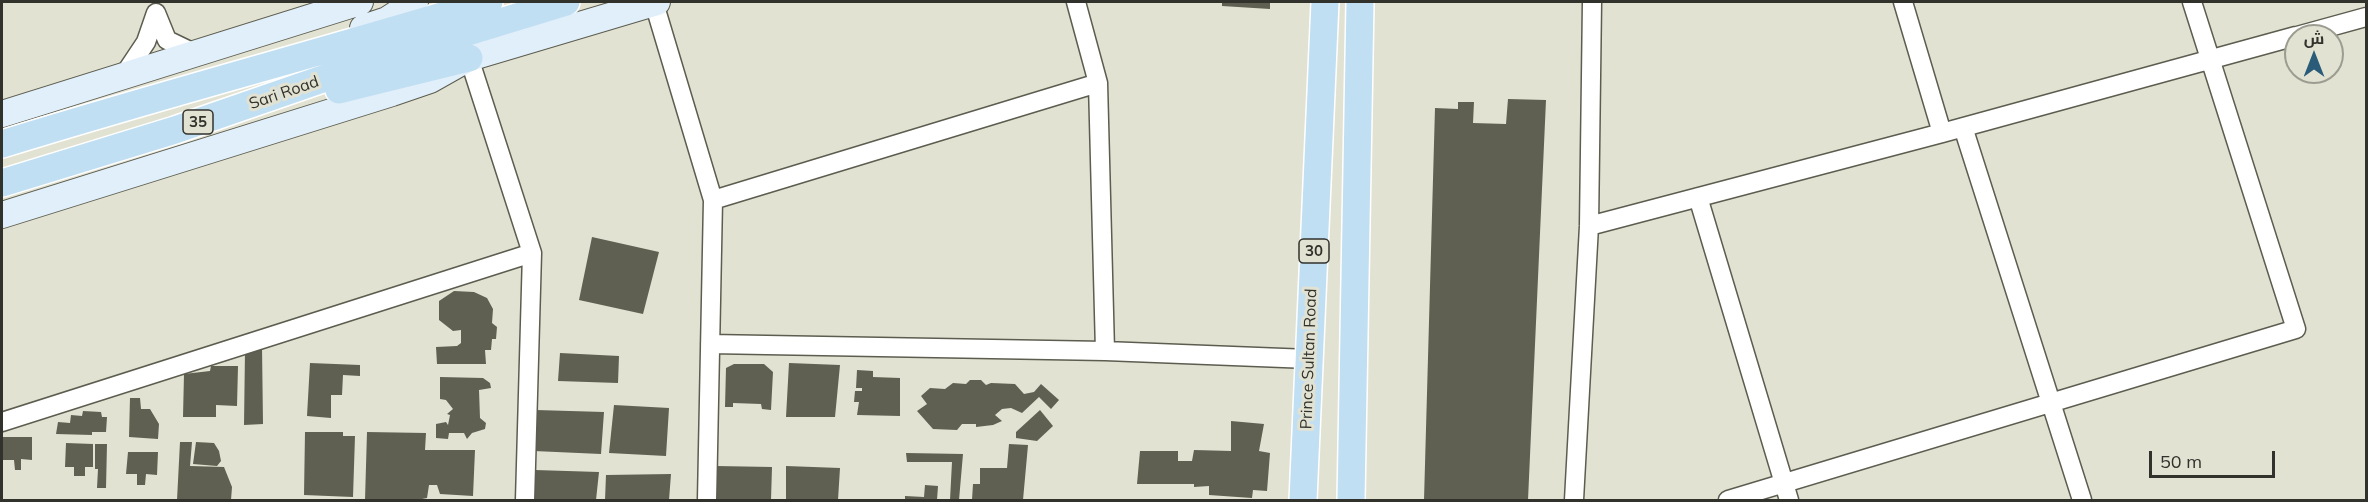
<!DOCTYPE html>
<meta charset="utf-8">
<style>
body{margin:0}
#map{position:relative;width:2368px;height:502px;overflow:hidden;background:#e2e2d3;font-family:Mulish,Cairo,sans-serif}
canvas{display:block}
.frame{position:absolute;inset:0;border:3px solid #32322d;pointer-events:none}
.north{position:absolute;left:2284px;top:24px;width:60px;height:60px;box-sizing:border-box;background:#e2e2d3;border:2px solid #9c9c91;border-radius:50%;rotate:0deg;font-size:16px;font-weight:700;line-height:24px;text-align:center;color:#32322d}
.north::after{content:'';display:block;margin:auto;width:21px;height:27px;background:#2a5c79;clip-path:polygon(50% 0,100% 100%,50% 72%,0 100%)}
.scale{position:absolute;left:2149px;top:451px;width:126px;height:27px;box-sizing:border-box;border:3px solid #32322d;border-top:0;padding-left:8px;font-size:18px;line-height:21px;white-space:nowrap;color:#32322d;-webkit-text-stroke:4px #e2e2d3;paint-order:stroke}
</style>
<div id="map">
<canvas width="2368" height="502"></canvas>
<div class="frame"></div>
<div class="north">ش</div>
<div class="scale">50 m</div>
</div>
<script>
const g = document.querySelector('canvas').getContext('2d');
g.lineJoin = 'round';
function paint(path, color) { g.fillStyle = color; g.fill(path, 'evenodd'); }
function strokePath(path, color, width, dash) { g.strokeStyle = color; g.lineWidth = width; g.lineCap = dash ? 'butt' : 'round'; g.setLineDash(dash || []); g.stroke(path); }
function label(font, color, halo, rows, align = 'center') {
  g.font = font + ' Mulish,sans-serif'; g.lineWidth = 6; g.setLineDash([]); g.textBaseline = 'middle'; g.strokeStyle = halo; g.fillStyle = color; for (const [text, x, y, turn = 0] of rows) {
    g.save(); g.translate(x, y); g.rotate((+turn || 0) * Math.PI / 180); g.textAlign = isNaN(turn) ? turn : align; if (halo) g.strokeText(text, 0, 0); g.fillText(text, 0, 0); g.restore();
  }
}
const building = new Path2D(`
 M1222,2H1270V9L1222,6Z
 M1508,99L1546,100L1528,500H1424L1435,108L1458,109V102H1474L1473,123L1506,124Z
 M592,237L659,252L643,314L579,300Z
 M454,291L474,292L487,298L493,309L492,323L497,327L496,339H492L491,350H485L486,364H437L436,347L457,346L461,343V330L453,331L439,320V301Z
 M262,346L263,424L244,425L245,351Z
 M560,353L619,356L618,383L558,381Z
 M310,363L360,365V376L343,375L342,395H331V418L307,416Z
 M789,363L840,365L835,417H786Z
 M734,364H764L773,372L771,410L762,409L761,404L733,403V407H725L726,368Z
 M211,366H238L237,406L216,405V417H183L184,374L210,371Z
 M857,370L873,371V377L900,378V416L857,415L859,402H854L855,391H862V388H856Z
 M440,377L483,378L490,383L491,388L479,390L480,418L486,423L485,429L472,433L467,439L464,433H449L448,439L436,438V424L446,422L448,425L450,415L447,414L453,409L446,400L440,399Z
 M970,380H981L986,385L991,383L1015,384L1024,394L1034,392L1041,384L1059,400L1051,409L1039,397L1022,413L1011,408L1002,409L995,415L1002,421L993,425L976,427V424H962L957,430L933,429L917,411L927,404L921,396L930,388L945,389L953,383L966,384Z
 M130,398H140L141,409H150L159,424L158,439L129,437Z
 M614,405L669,408L666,456L609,453Z
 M536,410L604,412L601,454L534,451Z
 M1040,410L1053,426L1037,441L1016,438V432Z
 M83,411L101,412L102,417H107L106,432H92V435L56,434L58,422L70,423L71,415L82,416Z
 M1231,421L1264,424L1259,451L1270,453L1267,491L1253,490L1252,498L1209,495V486L1194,487V484H1137L1140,451H1178V461H1192L1194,450L1231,451Z
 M305,432H343V436H355L353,497L304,495Z
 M367,432L426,433L425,450H475L473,496L440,494L437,485H429L427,498L417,500H365Z
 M3,437H32V460L21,459V470H15L14,460H2Z
 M180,442H192L190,466L224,467L232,487L231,500H177Z
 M196,442L214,443L219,451L221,461L217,466L193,464Z
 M66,443L93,444V467H85V476H74V467H65Z
 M95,444H107L106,488H97L98,469H95Z
 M1009,444L1028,445L1023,500H972L973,484H980V468H1007Z
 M128,452H158L157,475L146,474L145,485H137V474H126Z
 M906,453L963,454L959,500H950L952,462H907Z
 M716,466L772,467L771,500H716Z
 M786,466L840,468L838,500H786Z
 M535,470L599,472L596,500H533Z
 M671,474L669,500H605L606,475Z
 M925,485L938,486L937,500H905V496L924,497Z`);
const minor = new Path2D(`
 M1076,2L1098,83L1105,351
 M1903,2L1942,133
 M654,3L713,200L707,500
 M2297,36L2366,17
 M469,58L532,253L525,500
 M124,75L146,42L156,13L167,40L194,53
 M1963,127L2082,500
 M1698,197L1789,500
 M713,200L1098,83
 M1589,226L1942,133L2296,36
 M710,344L1105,351L1309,359
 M2,422L532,253
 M1574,500L1589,226L1592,2
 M1728,500L2296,329L2192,2`);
const secondary = new Path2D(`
 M363,28L387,20L415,2
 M2,114L360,2
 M2,215L392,93L430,80L469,58L657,2`);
const primary = new Path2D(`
 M339,90L469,58
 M2,144C163,94 327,51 489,2
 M2,183L175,130L392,55L566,2
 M1303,500L1325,2
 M1351,500L1360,2`);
const shields = [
 [198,122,30],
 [1314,251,30]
];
const shieldNames = [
 ["35",198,122],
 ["30",1314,251]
];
const streetNames = [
 ["Sari Road",284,93,-19],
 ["Prince Sultan Road",1309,359,-88]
];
paint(building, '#5f5f52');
strokePath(minor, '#5c5c4f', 21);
strokePath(secondary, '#5c5c4f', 28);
strokePath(primary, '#fff', 30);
strokePath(minor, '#fff', 18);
strokePath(secondary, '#e0eff9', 26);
strokePath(primary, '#c1dff3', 27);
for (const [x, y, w] of shields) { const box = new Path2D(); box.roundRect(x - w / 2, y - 12, w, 24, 4.5); g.fillStyle = '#e2e2d3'; g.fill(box); strokePath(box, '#32322d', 1.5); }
label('bold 15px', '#32322d', null, shieldNames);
label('16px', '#32322d', '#e2e2d3', streetNames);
</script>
